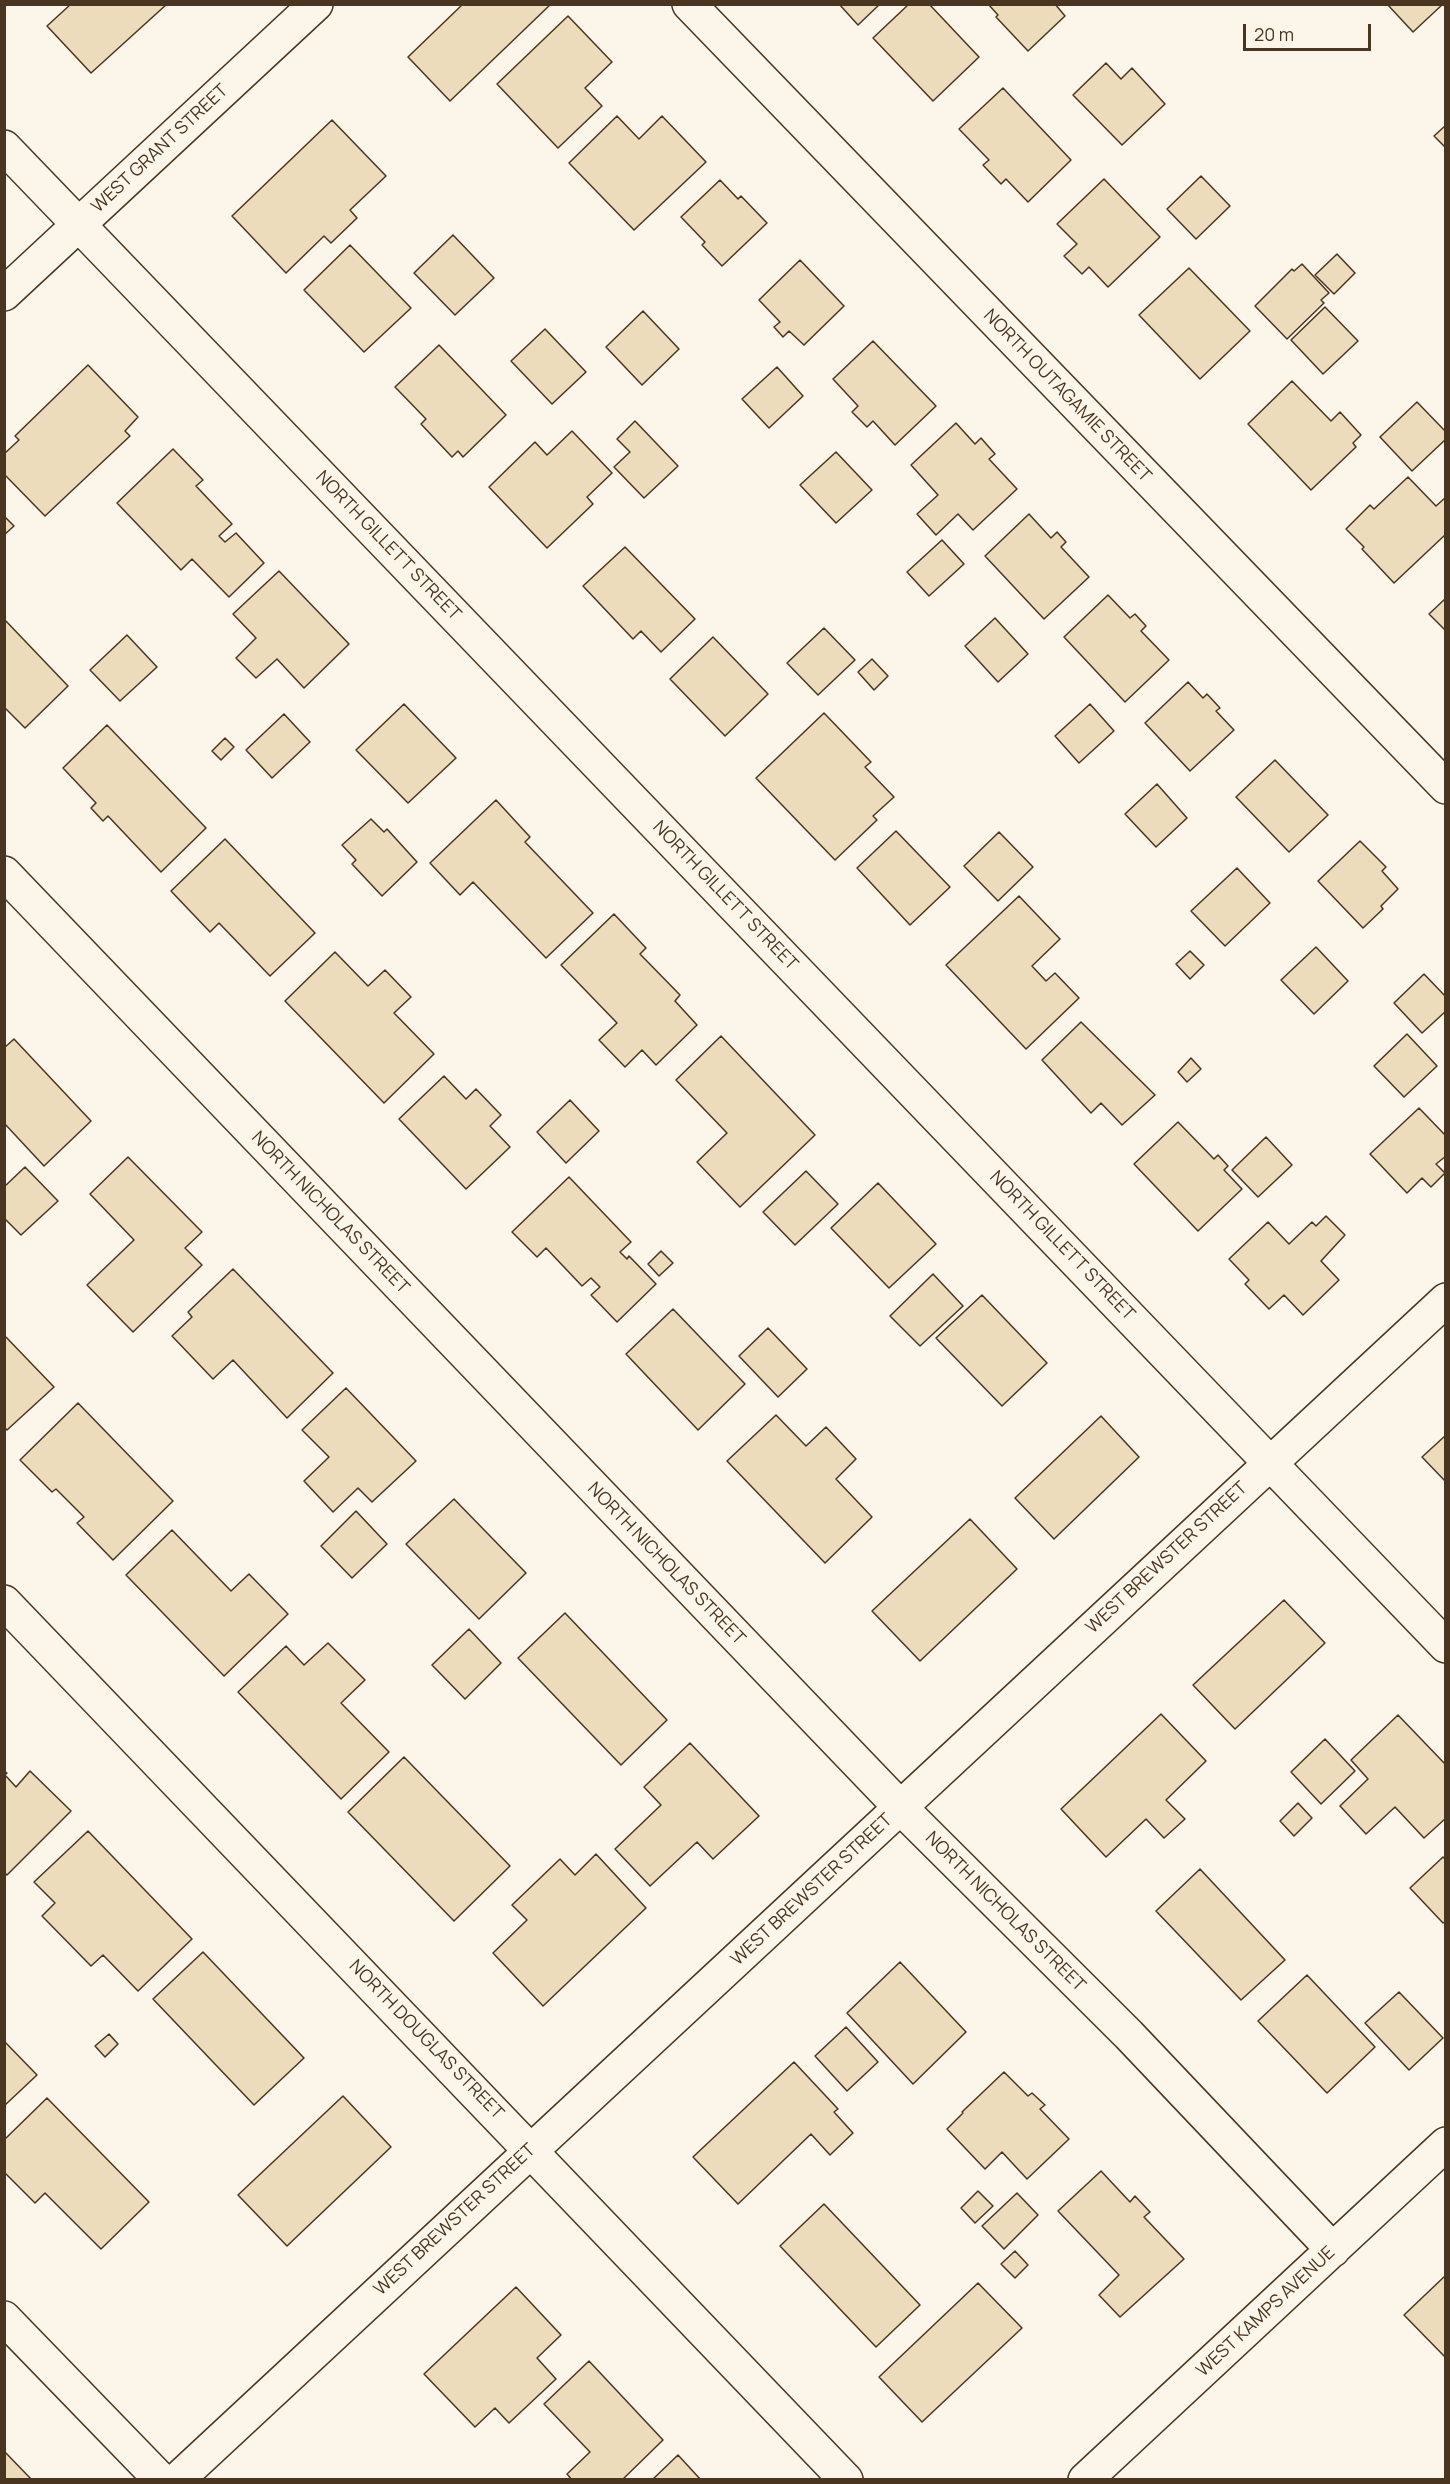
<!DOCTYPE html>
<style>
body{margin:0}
#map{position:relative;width:1450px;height:2484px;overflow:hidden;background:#fbf6e9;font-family:Manrope,sans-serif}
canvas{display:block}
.frame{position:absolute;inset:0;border:6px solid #4a3520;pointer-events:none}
.scale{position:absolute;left:1243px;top:24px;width:128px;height:27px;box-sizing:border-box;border:3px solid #4a3520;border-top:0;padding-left:8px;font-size:18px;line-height:21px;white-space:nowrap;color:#4a3520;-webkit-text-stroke:4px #fbf6e9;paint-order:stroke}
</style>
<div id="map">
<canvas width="1450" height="2484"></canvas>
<div class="frame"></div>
<div class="scale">20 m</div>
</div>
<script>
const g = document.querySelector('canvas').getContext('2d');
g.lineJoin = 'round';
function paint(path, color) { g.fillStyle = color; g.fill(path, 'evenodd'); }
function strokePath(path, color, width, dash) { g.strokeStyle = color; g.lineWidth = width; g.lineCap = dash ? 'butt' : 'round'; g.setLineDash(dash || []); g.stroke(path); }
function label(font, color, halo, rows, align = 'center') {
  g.font = font + ' Manrope,sans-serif'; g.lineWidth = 4.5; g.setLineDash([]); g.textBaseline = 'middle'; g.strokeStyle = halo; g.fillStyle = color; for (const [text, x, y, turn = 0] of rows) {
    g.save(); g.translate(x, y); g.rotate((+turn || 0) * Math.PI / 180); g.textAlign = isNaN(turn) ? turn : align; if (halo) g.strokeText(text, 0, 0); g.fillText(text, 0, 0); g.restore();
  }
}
const building = new Path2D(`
 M71,4H167L91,73L47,26Z
 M463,4H551L450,101L408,57Z
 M839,4H880L858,25Z
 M909,4H929L979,57L933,101L873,38Z
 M988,4H1055L1065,16L1028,51L996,17L998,15Z
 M1387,4H1443L1413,32Z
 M568,16L612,62L585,88L602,106L558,148L497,84Z
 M1106,63L1121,79L1132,68L1165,104L1122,145L1073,95Z
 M1003,88L1071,160L1028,202L1006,179L1001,184L983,165L989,160L959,129Z
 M617,116L639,139L662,116L706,162L634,230L569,163Z
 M332,120L386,176L350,210L357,218L331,243L324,236L286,273L232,216Z
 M1446,125V148L1434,136Z
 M1201,176L1230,206L1196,239L1167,209Z
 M1104,179L1160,237L1108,287L1089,267L1082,274L1064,256L1077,244L1057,224Z
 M720,180L738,199L741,196L767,223L722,266L702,245L705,242L681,217Z
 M453,235L494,278L455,315L414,273Z
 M350,245L411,308L364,352L304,290Z
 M1337,254L1355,273L1334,294L1315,275Z
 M800,260L844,306L804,345L789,331L783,337L774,327L780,322L759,300Z
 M1302,264L1329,293L1321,300L1324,303L1287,339L1255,306L1292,269L1294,271Z
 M1189,268L1250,331L1200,379L1139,315Z
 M1325,307L1358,341L1323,374L1291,340Z
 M643,311L679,349L642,385L606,347Z
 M545,329L586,372L552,404L511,361Z
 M873,341L936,406L895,445L873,421L867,427L852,412L858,406L833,379Z
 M439,345L506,415L463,457L458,451L452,457L421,424L426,419L395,387Z
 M88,365L138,417L125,431L130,436L45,516L4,474V454L19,440L15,436Z
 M777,367L803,396L769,428L742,399Z
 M1292,381L1331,421L1340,412L1361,435L1353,443L1356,447L1311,490L1248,424Z
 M1417,402L1446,432V439L1412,471L1380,437Z
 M635,421L678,466L644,498L614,467L630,452L617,439Z
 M956,423L975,444L981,438L995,454L989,459L1017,489L973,530L958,514L936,535L917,514L938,495L911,465Z
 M572,431L612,473L587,497L593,504L547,548L489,487L535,442L547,455Z
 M173,449L203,480L196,486L232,524L219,536L225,542L236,533L264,563L229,597L192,559L181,570L117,503Z
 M836,452L872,490L836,523L800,485Z
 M1408,477L1436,506L1446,497V534L1394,583L1362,549L1364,547L1346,529L1370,505L1374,509Z
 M1029,514L1051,538L1057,532L1066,542L1061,547L1089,577L1044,619L985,556Z
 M4,516L14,526L4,535Z
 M942,540L964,564L929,596L907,572Z
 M625,547L695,619L661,652L641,631L633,639L583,586Z
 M279,571L349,644L304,688L277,659L256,678L236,658L256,638L233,614Z
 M1108,595L1130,618L1135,614L1146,626L1141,631L1169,660L1125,702L1064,637Z
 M1446,598V631L1429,614Z
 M995,618L1028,654L998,682L965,646Z
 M4,619L68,686L25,728L4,707Z
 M824,628L855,660L818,695L787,663Z
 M127,635L157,667L120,701L90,670Z
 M713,637L768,694L725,736L670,679Z
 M872,659L888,676L874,690L858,672Z
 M1188,682L1203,698L1207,694L1220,708L1216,711L1234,730L1190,771L1145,723Z
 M404,704L456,758L408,803L356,750Z
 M1090,704L1114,731L1079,763L1055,736Z
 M824,713L871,762L865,767L894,797L873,816L877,820L835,860L756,778Z
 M284,714L310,742L272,778L246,750Z
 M107,725L206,828L161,872L108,816L103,821L91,808L96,803L63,768Z
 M225,738L234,747L221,760L212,751Z
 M1275,760L1328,815L1289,852L1236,797Z
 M1157,784L1187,818L1156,847L1125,814Z
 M496,800L530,837L525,842L593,913L546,958L473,882L460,895L430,863Z
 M371,819L384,832L387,829L417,862L382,896L352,864L356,860L342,845Z
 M896,831L950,887L910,925L857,868Z
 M999,832L1033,867L998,901L964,866Z
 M225,839L315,933L270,976L219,923L210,932L171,891Z
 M1360,841L1386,867L1382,871L1398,889L1381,906L1383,909L1363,928L1318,881Z
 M1237,868L1270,903L1225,946L1191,911Z
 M1019,896L1060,939L1032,966L1046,981L1055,973L1079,998L1026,1049L946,965Z
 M614,914L646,948L640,954L680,995L675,1001L697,1025L656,1065L642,1050L625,1067L599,1040L617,1023L561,965Z
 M1316,947L1348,981L1314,1014L1281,980Z
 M1190,951L1204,965L1190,979L1176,964Z
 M335,952L368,986L385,970L411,997L394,1013L434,1054L384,1103L285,1001Z
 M1424,974L1446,997V1011L1422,1033L1394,1003Z
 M1081,1022L1155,1095L1122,1125L1101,1103L1091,1113L1042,1060Z
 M1407,1034L1437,1066L1404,1097L1374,1066Z
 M721,1036L815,1135L740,1207L697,1162L727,1133L676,1080Z
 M14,1039L91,1121L44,1166L4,1123V1048Z
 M1191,1058L1201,1069L1187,1082L1178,1072Z
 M444,1076L466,1099L476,1089L501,1115L490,1126L510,1147L466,1189L399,1119Z
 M570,1100L599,1131L566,1163L537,1132Z
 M1419,1108L1446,1136V1156L1436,1164L1445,1173L1431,1187L1422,1178L1407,1193L1370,1154Z
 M1178,1122L1214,1159L1218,1155L1228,1166L1224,1170L1242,1189L1198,1231L1134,1164Z
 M1266,1137L1292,1165L1258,1197L1232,1170Z
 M128,1157L202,1232L185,1248L202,1265L133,1332L87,1285L134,1240L90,1194Z
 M25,1167L58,1201L21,1235L4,1218V1187Z
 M806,1171L838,1204L795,1245L763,1212Z
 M569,1177L631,1242L620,1252L627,1259L629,1256L656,1284L617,1322L591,1295L600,1287L591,1278L582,1286L546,1248L537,1257L512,1232Z
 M878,1183L936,1244L889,1288L831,1228Z
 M1326,1216L1345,1235L1321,1261L1339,1280L1303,1315L1284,1295L1269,1309L1245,1284L1249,1280L1229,1259L1268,1222L1289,1244L1312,1222L1316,1226Z
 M661,1251L673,1263L659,1276L648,1264Z
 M233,1269L333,1373L287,1418L233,1360L213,1379L172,1336L192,1317L188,1312Z
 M933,1274L963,1306L920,1346L890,1316Z
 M982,1295L1047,1363L1002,1406L936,1338Z
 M673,1309L745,1384L698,1430L626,1354Z
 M768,1328L807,1369L778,1397L739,1356Z
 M4,1335L54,1387L7,1430L4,1427Z
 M346,1388L416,1461L372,1502L358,1488L333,1512L304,1481L329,1457L302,1430Z
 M78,1403L173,1501L113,1560L77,1523L84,1517L56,1489L52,1492L20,1460Z
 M776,1415L806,1446L826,1427L856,1459L836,1479L872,1517L825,1563L727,1461Z
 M1101,1416L1139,1457L1054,1539L1015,1498Z
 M1446,1435V1482L1422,1457Z
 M454,1499L526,1573L479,1619L406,1544Z
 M356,1511L387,1544L352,1578L321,1546Z
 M970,1519L1017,1569L920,1661L872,1611Z
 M172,1530L231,1591L249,1574L288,1614L224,1676L126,1575Z
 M1284,1600L1325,1643L1235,1729L1193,1685Z
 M565,1613L667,1720L621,1765L518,1658Z
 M469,1629L501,1663L465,1699L432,1665Z
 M328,1643L365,1680L341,1703L389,1752L341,1799L238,1692L286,1646L304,1665Z
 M1161,1714L1206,1761L1166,1800L1185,1819L1164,1838L1146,1819L1106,1857L1061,1809Z
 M1398,1715L1446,1765V1818L1424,1838L1395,1807L1366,1834L1340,1806L1368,1779L1351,1760Z
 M1325,1739L1355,1771L1321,1804L1291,1772Z
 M690,1743L759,1816L713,1859L697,1842L650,1886L615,1849L661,1805L644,1787Z
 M404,1757L510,1866L454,1921L348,1812Z
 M4,1771L7,1773L5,1775L16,1787L30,1771L71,1811L7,1875L4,1872Z
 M1298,1803L1312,1818L1294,1836L1280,1821Z
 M88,1831L192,1939L138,1991L103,1955L91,1966L42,1916L55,1903L34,1882Z
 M596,1854L646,1908L543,2006L493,1953L527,1920L512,1905L560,1859L575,1875Z
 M1443,1857L1446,1860V1921L1443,1923L1410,1888Z
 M1200,1869L1285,1960L1241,2000L1156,1911Z
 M203,1952L304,2058L254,2105L153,1999Z
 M900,1962L966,2032L913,2084L847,2013Z
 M1307,1975L1375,2047L1327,2093L1258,2021Z
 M1399,1992L1443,2038L1409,2070L1365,2023Z
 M846,2027L878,2062L847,2091L815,2056Z
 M109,2034L118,2044L105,2057L95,2046Z
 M4,2041L37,2075L4,2106Z
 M794,2062L838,2109L834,2112L853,2133L830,2155L811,2134L738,2204L693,2157Z
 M1004,2072L1028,2096L1032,2093L1045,2105L1040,2109L1069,2139L1027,2179L1002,2152L985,2169L947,2129L963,2113L962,2112Z
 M343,2096L391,2147L287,2246L238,2195Z
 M47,2098L149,2202L101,2249L45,2193L35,2203L4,2172V2140Z
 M1101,2171L1130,2202L1135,2196L1150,2212L1144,2217L1184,2259L1120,2317L1099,2295L1119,2275L1058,2211Z
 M978,2191L993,2206L975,2223L961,2208Z
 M1017,2193L1038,2215L1004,2249L982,2226Z
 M824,2204L920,2305L876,2347L780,2246Z
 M1015,2251L1028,2265L1015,2278L1001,2264Z
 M1446,2275V2358L1404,2315Z
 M978,2283L1022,2328L922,2422L879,2377Z
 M516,2287L561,2335L537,2358L556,2379L509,2423L495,2408L475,2427L424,2374Z
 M589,2361L663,2440L622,2480H572L567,2474L590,2452L544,2404Z
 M4,2451L32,2480H4Z
 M678,2455L701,2480H652Z`);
const street = new Path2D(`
 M689,4L1446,787
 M4,147L1446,1646
 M4,294L316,4
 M4,873L901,1808L1129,2035L1333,2250
 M4,1602L846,2480
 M4,2318L161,2480
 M177,2480L1446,1300
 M1085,2480L1446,2144`);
const streetNames = [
 ["WEST GRANT STREET",160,149,-43],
 ["NORTH OUTAGAMIE STREET",1067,396,46],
 ["NORTH GILLETT STREET",388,546,46],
 ["NORTH GILLETT STREET",725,896,46],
 ["NORTH NICHOLAS STREET",330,1213,46],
 ["NORTH GILLETT STREET",1062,1246,46],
 ["WEST BREWSTER STREET",1167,1558,-43],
 ["NORTH NICHOLAS STREET",666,1564,46],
 ["WEST BREWSTER STREET",812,1890,-43],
 ["NORTH NICHOLAS STREET",1005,1912,45],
 ["NORTH DOUGLAS STREET",426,2040,46],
 ["WEST BREWSTER STREET",455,2220,-43],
 ["WEST KAMPS AVENUE",1266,2312,-43]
];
paint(building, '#ecdcbc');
strokePath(building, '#4a3520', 1.5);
strokePath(street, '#4a3520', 36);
strokePath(street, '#fbf6e9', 33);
label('18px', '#4a3520', '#fbf6e9', streetNames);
</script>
